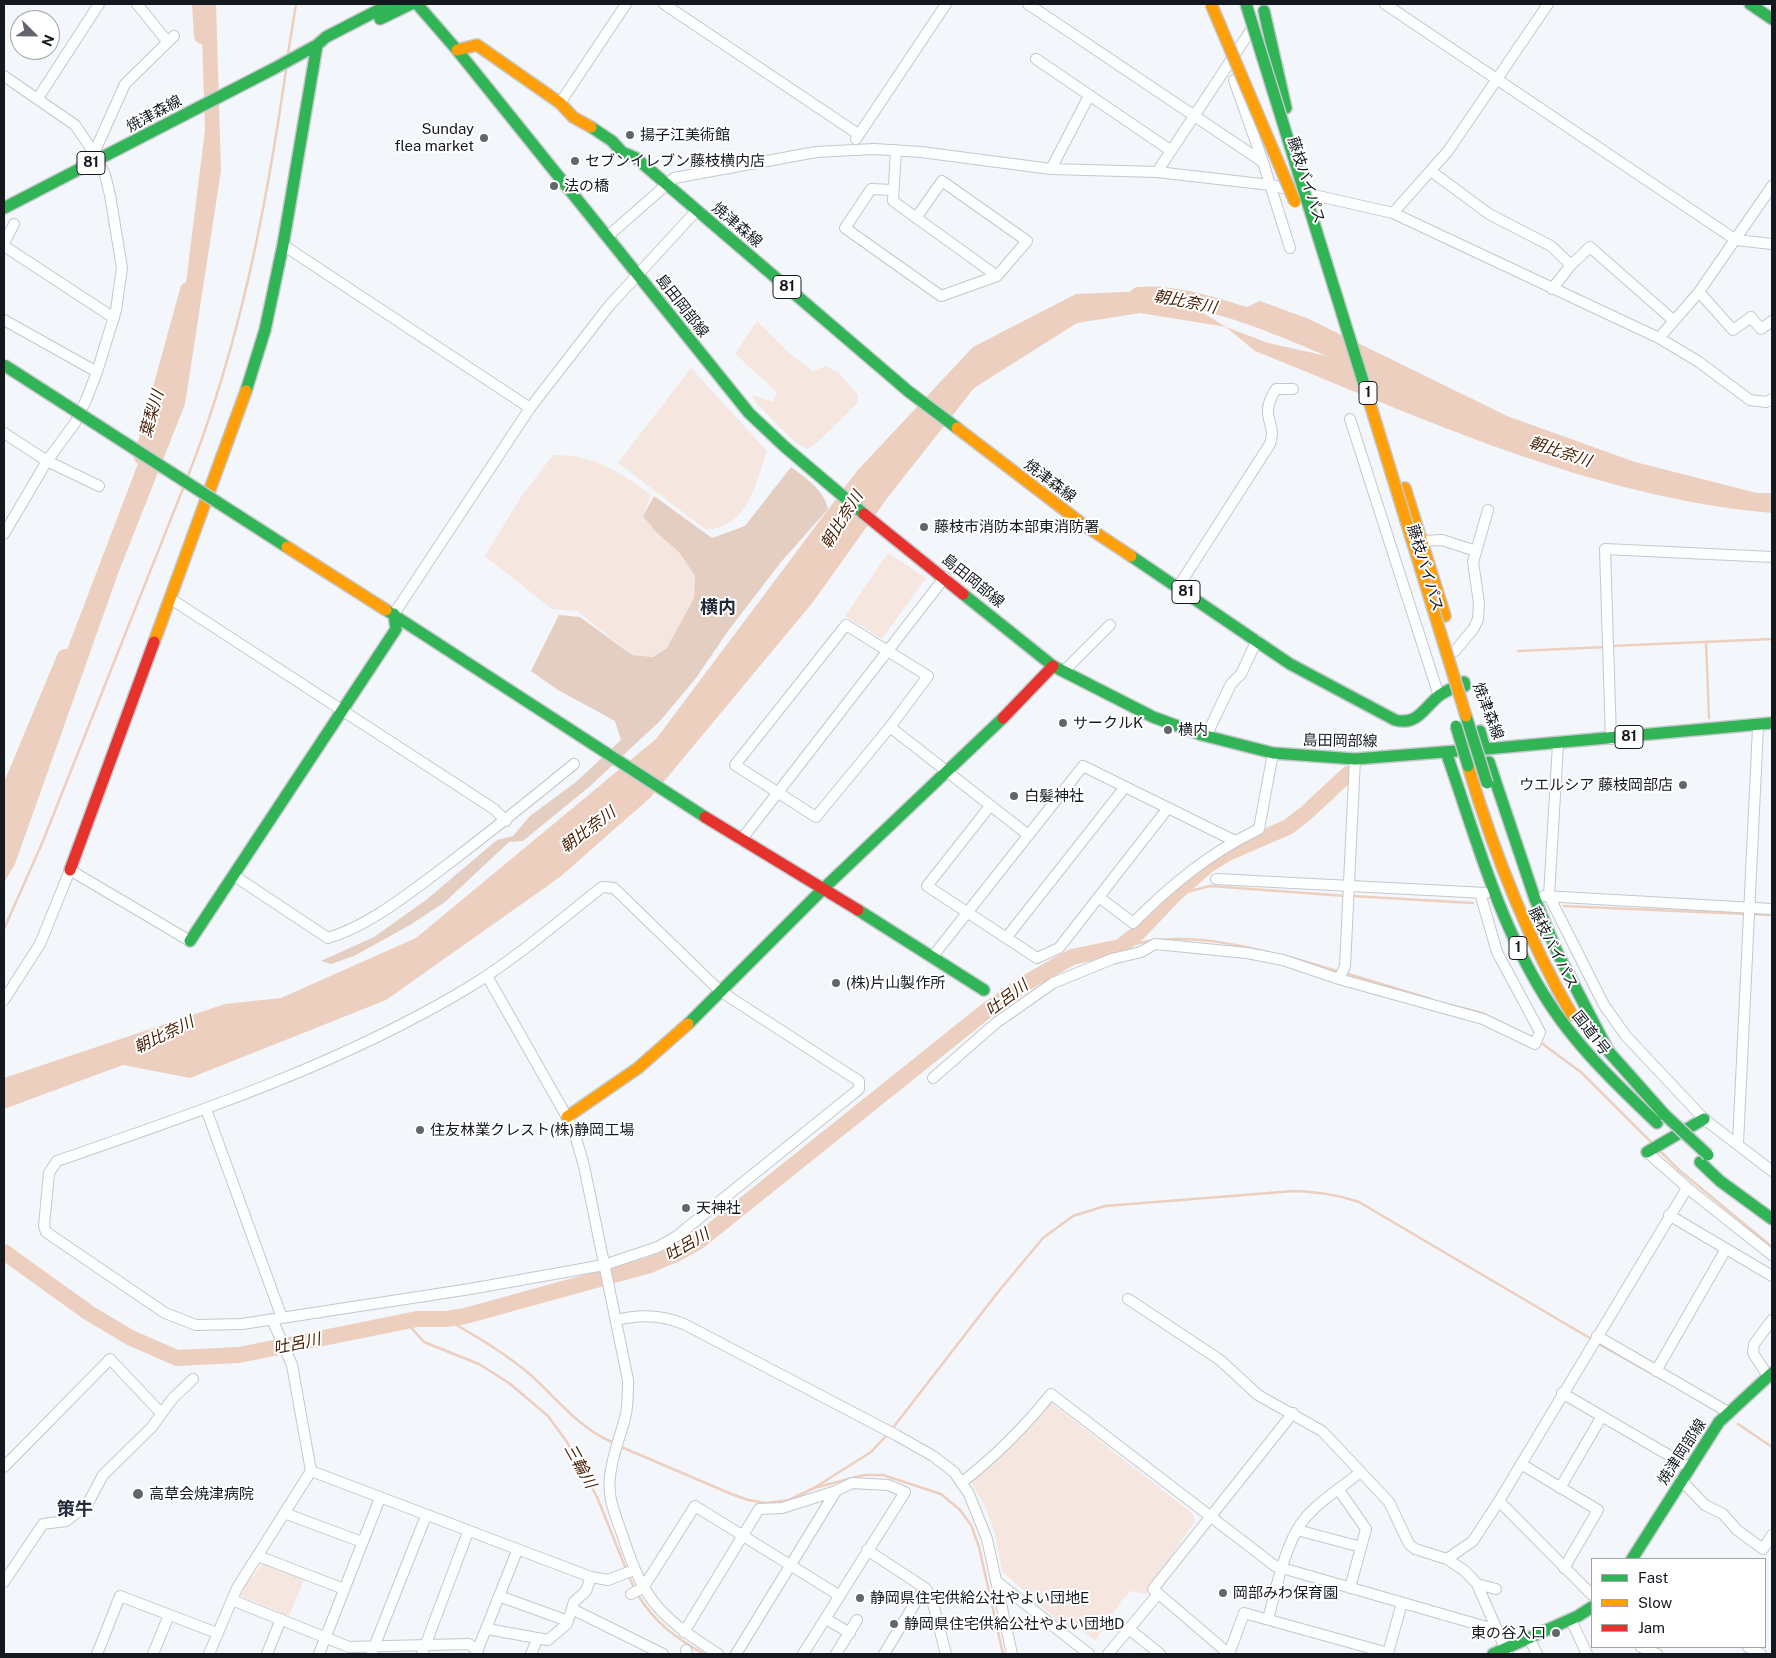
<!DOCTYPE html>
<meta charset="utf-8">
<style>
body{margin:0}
#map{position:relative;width:1776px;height:1658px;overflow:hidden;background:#f3f6fa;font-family:"Public Sans",sans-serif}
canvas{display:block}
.frame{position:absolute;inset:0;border:5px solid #14191f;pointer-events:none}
.legend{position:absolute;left:1591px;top:1558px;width:175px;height:90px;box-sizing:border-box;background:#fff;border:1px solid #a1a3a5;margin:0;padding:6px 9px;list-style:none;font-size:15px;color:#14191f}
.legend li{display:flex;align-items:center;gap:10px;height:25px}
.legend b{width:25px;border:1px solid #a1a3a5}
.north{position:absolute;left:10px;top:10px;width:50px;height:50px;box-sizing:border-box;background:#fff;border:1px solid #a1a3a5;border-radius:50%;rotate:113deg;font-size:14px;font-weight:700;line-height:20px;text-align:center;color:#14191f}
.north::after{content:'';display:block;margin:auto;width:18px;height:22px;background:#62666c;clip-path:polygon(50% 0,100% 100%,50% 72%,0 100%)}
</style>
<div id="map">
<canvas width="1776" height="1658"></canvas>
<div class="frame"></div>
<ul class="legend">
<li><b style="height:6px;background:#30b455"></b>Fast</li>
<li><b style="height:6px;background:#ff9f0a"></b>Slow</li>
<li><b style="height:6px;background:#e5322d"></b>Jam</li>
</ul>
<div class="north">N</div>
</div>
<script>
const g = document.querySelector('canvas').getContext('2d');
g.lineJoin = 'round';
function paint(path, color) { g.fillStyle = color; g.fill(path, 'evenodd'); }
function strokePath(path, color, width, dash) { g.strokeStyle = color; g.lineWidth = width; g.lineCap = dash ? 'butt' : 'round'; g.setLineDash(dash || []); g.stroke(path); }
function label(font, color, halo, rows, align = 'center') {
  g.font = font + ' "Public Sans","Noto Sans JP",sans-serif'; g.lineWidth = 4; g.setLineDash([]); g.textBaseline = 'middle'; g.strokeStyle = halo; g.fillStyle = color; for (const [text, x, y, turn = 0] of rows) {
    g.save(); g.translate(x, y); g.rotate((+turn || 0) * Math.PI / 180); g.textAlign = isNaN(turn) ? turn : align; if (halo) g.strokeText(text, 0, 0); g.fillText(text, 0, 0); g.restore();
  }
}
const green = new Path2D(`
 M757,321L790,354L813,371L826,366L838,372L858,395L857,403C848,412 815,447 807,449L795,442L756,403L752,395L773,402L777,392L735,354Z
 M691,368L767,451C756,483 747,530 705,529L618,463Z
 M553,455C595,455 618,471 651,495L643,516L657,533L679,552L695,576L694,598L685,618L667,648L653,657L632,655L577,611L552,609L485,556L521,497Z
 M888,553L926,578L882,639L845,616Z
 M1049,1401L1193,1514L1195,1521L1146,1594L1131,1591L1122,1600L1095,1641L1074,1623L1068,1630L1002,1571L995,1533L983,1502L968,1478Z
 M264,1562L305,1577L289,1616L241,1596L245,1586Z`);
const forest = new Path2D(`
 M791,467C806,478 825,491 828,509L781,562L728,631L696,678L660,721L589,787L523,841L509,842L445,902L410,925L354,956L331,964L321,961L374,937L426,900L497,840L513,836L530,816L576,782L621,740L615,721L558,690L531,671L559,615L580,617L632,655L653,657L667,648L694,598L695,576L679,552L657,533L643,516L654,496L712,538L745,526Z`);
const water = new Path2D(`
 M201,4H216L221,171L185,404L119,571L15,864L4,883V809L57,676L176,364L205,130Z
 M1147,291L1192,306L1226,327L1268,343L1327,356L1310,333L1243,315L1201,299L1247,307L1260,301L1309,319L1507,416L1635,462L1757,493H1772V513C1590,497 1422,418 1255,351L1226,327L1140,313L1077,323L974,388L888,497L813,602L651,797L560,877L386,1000L190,1078L123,1065L4,1109V1078L225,1004L281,998L416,938L656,739L857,471L973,347L1076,294Z`);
const stream = new Path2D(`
 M288,54L296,4
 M188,476C240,344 266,209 286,70
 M1706,642L1709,718
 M1611,646L1772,639
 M1518,651L1606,647
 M1174,895L1210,886L1346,896
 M1352,896L1473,903
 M1564,906L1746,914
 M1751,914L1772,915
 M4,929L43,841L184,486
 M1159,940C1196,936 1236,944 1272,953
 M1120,947L1154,940
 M1290,957L1340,972
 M1345,973L1431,999
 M1443,1003L1482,1013L1535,1039
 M1540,1042L1582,1073L1652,1143
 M1660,1151L1679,1170L1772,1247
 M446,1319C476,1336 505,1353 532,1376C559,1401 580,1429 614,1443
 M406,1322L424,1342L479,1364L509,1383L548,1416L567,1442L597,1497L626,1569
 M1597,1343L1654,1375
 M1738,1424L1772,1447
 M892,1429L998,1292L1043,1238L1073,1216L1105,1206L1294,1191C1317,1192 1336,1194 1359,1202L1593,1340
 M619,1446L729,1493L748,1500L767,1503L789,1500L814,1488L864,1475H883L941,1494L960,1510L971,1525L979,1547L1003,1654
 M814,1488L871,1452L888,1434
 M628,1574L635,1590
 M638,1595C654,1622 677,1639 704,1654`);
const river = new Path2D(`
 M200,4L202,36
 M1138,295C1192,289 1287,330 1337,352
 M142,457L188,290
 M4,803L65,657
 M4,1252L89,1313L131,1338L177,1358L239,1355L417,1319H446L465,1316L650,1265L676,1254L699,1241L986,1011L1024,984L1072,957L1120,947L1138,933L1174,895L1208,865L1228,853L1288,827L1305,814L1348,774`);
const street = new Path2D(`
 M137,4L167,41
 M664,4L858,134
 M1028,4L1263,162L1290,248
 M1385,4L1736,240L1772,244
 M1036,59L1170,150
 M4,76L75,125L94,153L105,175L110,195L122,268L116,310L97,372L86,400L75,423L47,461L4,534
 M1234,80L1263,162
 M38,98L99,4
 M560,103L626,4
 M856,139L946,4
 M896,150L893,201L997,276
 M94,153L125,84L174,36
 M1051,169L1089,96
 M1431,171L1489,214L1551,246L1571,265L1590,247L1673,320
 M1157,172L1253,27
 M893,190L871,189L845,228L941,296L997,276L1027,241L942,181L916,218
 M1393,213L1448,151L1548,4
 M607,237L674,178L816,152L874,149L921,152L1051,169L1157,172L1270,185L1393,213L1659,338L1699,362L1750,400L1766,402L1772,399
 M4,243L14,224
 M283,245L530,408
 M4,246L114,318
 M1552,289L1571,265
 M1699,292L1733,330L1751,317L1761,329L1772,321
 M4,320L97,372
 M1659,338L1699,292L1772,186
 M1350,419L1439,696
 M4,433L47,461L99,486
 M1423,541L1442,540L1476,551
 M1178,587L1270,444C1275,429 1269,426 1268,413C1267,404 1272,396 1276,389H1293
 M171,599L494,809L506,821
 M394,614L530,408L609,306L697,210
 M846,625L928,676L890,727L816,817L735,765Z
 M1455,651L1474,628L1478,619L1479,603L1473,562L1488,510
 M1063,672L1110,625
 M890,727L1027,834
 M1206,736L1231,684L1241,674L1257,640
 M1611,739L1605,549L1772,557
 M1558,744L1549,896L1604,1005L1626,1036L1704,1119L1772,1171
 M990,806L927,886L1037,958L1059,948L1168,808
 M741,840L945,577
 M233,875L328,938C370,925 405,896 439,871C485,836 529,801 574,764
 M1216,879L1486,893
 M602,887L614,888L720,991L859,1081V1089L677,1236L658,1247L604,1265L470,1289L242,1324L196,1325L165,1313L46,1232L44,1226L49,1173L57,1161C196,1113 339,1065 466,989C514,960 558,922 602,887Z
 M1544,896L1772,909
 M1099,897L1133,923C1172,884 1208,854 1259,829L1273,753
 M1006,938L1125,787
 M933,956L1083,766L1235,841
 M487,976L567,1117L576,1138L584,1166L628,1380C628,1391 628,1403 626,1414C621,1435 612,1455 610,1477C607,1500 617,1518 624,1540C645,1604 663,1618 718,1654
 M1339,979L1345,966L1355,759
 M4,1000L40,944L70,870L190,941
 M933,1078L996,1023L1053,983L1112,959L1141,952L1155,944L1247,953L1283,960L1339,979L1483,1019L1535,1044L1540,1032L1497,952L1480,893
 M206,1109L282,1318
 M1738,1143L1758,728L1761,724
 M1647,1152L1691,1191L1772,1255
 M1669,1215L1772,1276
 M1128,1299L1220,1360L1258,1395L1322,1431L1389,1502L1409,1544L1415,1549L1447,1559L1465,1571L1477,1584L1507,1653
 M272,1319L292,1365L311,1471
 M617,1320C639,1314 662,1315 684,1324L896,1435L933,1456L954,1472L969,1494L987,1539L1012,1654
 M1597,1336L1728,1412
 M1656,1371L1726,1249
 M1768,1376L1753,1353L1754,1344L1772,1320
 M1562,1393L1689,1467
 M1521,1464L1598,1510L1564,1568
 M4,1467L110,1359L161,1413
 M1681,1480L1705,1505L1723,1514L1737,1530L1763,1549L1772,1535
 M961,1483C997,1455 1023,1429 1051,1394L1275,1566L1497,1630
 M1560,1488L1602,1416
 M1339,1490L1366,1529L1350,1588
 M1499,1501L1592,1595
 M284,1513L362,1542
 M1297,1530L1361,1547
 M867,1550L925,1588L931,1596L946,1654
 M258,1556L344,1589
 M1447,1559L1473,1541L1499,1501L1687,1188
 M996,1581L1089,1654
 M4,1582L43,1524L66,1521L87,1505L103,1475L151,1428L173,1398L193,1379
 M1477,1584L1496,1589
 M631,1594L643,1588L695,1506L840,1596
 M499,1596L568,1621
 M232,1600L349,1647L469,1644L478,1651
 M572,1609L663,1654
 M826,1619L850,1633
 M1268,1619C1276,1590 1282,1557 1297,1530C1309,1507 1339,1490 1359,1473
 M1571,1620L1587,1654
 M487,1629L548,1640L567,1624L574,1602L586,1591L591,1577
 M1129,1629L1160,1654
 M684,1632L759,1509L782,1508L836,1491L852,1483L888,1485L905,1492L803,1654
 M1529,1638L1537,1654
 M1641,1647L1657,1654
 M1748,1647L1761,1654
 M686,1650L687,1654
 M372,1652L426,1516
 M97,1654L120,1596L217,1633
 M153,1654L169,1615
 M209,1654L237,1588L311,1471L591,1577L608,1580L634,1570
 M267,1654L281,1619
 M319,1654L380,1498
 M422,1654L468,1532
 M476,1654L517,1551
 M531,1654L538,1638
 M736,1654L836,1491
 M836,1654L857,1620
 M884,1654L920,1595
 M1108,1654L1158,1594
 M1229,1654L1153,1589L1293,1413
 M1229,1654L1244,1613L1388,1653L1402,1603`);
const fast = new Path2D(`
 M417,4L457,50L749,413L785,447L864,514
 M1750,4L1772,19
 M1264,11L1286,108
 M380,19L411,4
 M591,127L612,141L622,152L636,158L908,391L957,428
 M4,208L275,68L317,45L326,37L390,4
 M246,391L265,330L283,245L317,45
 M1131,556L1290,664L1395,720C1418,726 1424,707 1440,695C1447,690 1456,687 1464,682L1465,686
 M963,594L1053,666L1153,717L1202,735L1273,753L1355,759L1456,751
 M386,610L705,817
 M1480,731L1485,749L1772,723
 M1446,752C1475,834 1498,921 1544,995C1573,1043 1617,1085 1657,1123
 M1489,762L1535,899L1557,952L1609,1052L1664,1114
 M858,910L984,990
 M190,941L396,629L394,614
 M688,1024L823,889L1003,718
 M1647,1152L1704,1119
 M1700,1162L1720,1181L1772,1219
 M1632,1559L1719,1422L1772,1373
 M1493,1654L1578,1616L1592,1607`);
const slow = new Path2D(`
 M457,50L477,45L560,103L573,117L591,127
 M957,428L1084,525L1131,556
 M1405,488L1445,616
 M154,642L246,391
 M1468,766C1494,853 1526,936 1572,1015
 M567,1117L638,1068L688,1024`);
const jam = new Path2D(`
 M864,514L963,594
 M1003,718L1053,666
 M705,817L858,910
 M70,870L154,642`);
const fastBridge = new Path2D(`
 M1246,4L1367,394
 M4,365L287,547
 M1466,716L1487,783
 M1456,726L1468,766
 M1665,1115L1708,1155`);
const slowBridge = new Path2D(`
 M1211,4L1295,202
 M1367,394L1466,716
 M287,547L386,610`);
const markers = [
 [630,135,5,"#62666c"],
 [484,138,5,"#62666c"],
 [575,161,5,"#62666c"],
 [554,186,5,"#62666c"],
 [924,527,5,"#62666c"],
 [1063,723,5,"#62666c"],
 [1168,730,5,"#62666c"],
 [1683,785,5,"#62666c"],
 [1014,796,5,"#62666c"],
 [836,983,5,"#62666c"],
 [420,1130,5,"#62666c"],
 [686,1208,5,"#62666c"],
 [138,1494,6,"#62666c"],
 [1223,1593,5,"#62666c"],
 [860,1598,5,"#62666c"],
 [894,1624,5,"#62666c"],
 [1556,1633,5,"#62666c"]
];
const shields = [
 [91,163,28],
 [787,287,28],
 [1368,393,18],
 [1186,592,28],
 [1629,737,28],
 [1518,948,18]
];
const shieldNames = [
 ["81",91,163],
 ["81",787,287],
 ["1",1368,393],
 ["81",1186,592],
 ["81",1629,737],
 ["1",1518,948]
];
const streetNames = [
 ["焼津森線",154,114,-28],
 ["藤枝バイパス",1306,180,72],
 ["焼津森線",737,225,40],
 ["島田岡部線",682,306,52],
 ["焼津森線",1050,481,37],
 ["藤枝バイパス",1425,568,73],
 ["島田岡部線",973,581,39],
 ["焼津森線",1488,711,69],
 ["島田岡部線",1340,741,1],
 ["藤枝バイパス",1553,948,63],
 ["国道1号",1591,1033,52],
 ["焼津岡部線",1682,1452,-57]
];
const poiNames = [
 ["Sunday",474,129,"right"],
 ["flea market",474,146,"right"],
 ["揚子江美術館",640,135],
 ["セブンイレブン藤枝横内店",585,161],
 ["法の橋",564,186],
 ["藤枝市消防本部東消防署",934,527],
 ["サークルK",1073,723],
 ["横内",1178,730],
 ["ウエルシア 藤枝岡部店",1673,785,"right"],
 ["白髪神社",1024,796],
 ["(株)片山製作所",846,983],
 ["住友林業クレスト(株)静岡工場",430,1130],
 ["天神社",696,1208],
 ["高草会焼津病院",149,1494],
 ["岡部みわ保育園",1233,1593],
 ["静岡県住宅供給公社やよい団地E",870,1598],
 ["静岡県住宅供給公社やよい団地D",904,1624],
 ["東の谷入口",1546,1633,"right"]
];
const waterNames = [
 ["朝比奈川",1185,302,11],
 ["葉梨川",152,414,-74],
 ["朝比奈川",1560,452,18],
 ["朝比奈川",842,520,-58],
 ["朝比奈川",588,830,-37],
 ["吐呂川",1007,998,-37],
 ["朝比奈川",164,1035,-26],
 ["吐呂川",687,1245,-30],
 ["吐呂川",297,1344,-12],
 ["三輪川",580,1466,61]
];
const quarterNames = [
 ["横内",718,607],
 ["策牛",75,1509]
];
paint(green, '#f5e7df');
paint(forest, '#e4cec1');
paint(water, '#eccfbe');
strokePath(stream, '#eccfbe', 2.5);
strokePath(river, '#eccfbe', 16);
strokePath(street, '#c4c8cd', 12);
strokePath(fast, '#c4c8cd', 14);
strokePath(slow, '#c4c8cd', 14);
strokePath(jam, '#c4c8cd', 14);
strokePath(street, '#fdfefe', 10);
strokePath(fast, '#30b455', 11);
strokePath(slow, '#ff9f0a', 11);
strokePath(jam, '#e5322d', 11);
strokePath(fastBridge, '#c4c8cd', 14, []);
strokePath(slowBridge, '#c4c8cd', 14, []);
strokePath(fastBridge, '#30b455', 11);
strokePath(slowBridge, '#ff9f0a', 11);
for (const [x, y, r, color] of markers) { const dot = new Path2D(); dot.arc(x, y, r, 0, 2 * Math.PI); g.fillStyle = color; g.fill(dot); strokePath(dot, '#fff', 2); }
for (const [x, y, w] of shields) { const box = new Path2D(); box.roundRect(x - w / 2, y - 11.5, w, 23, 4); g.fillStyle = '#fff'; g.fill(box); strokePath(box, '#14191f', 1); }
label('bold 14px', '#14191f', null, shieldNames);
label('15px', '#14191f', '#fff', streetNames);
label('15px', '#14191f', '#fff', poiNames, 'left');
label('italic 16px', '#451d00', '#fff', waterNames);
label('bold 18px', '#212b39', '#fff', quarterNames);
</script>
